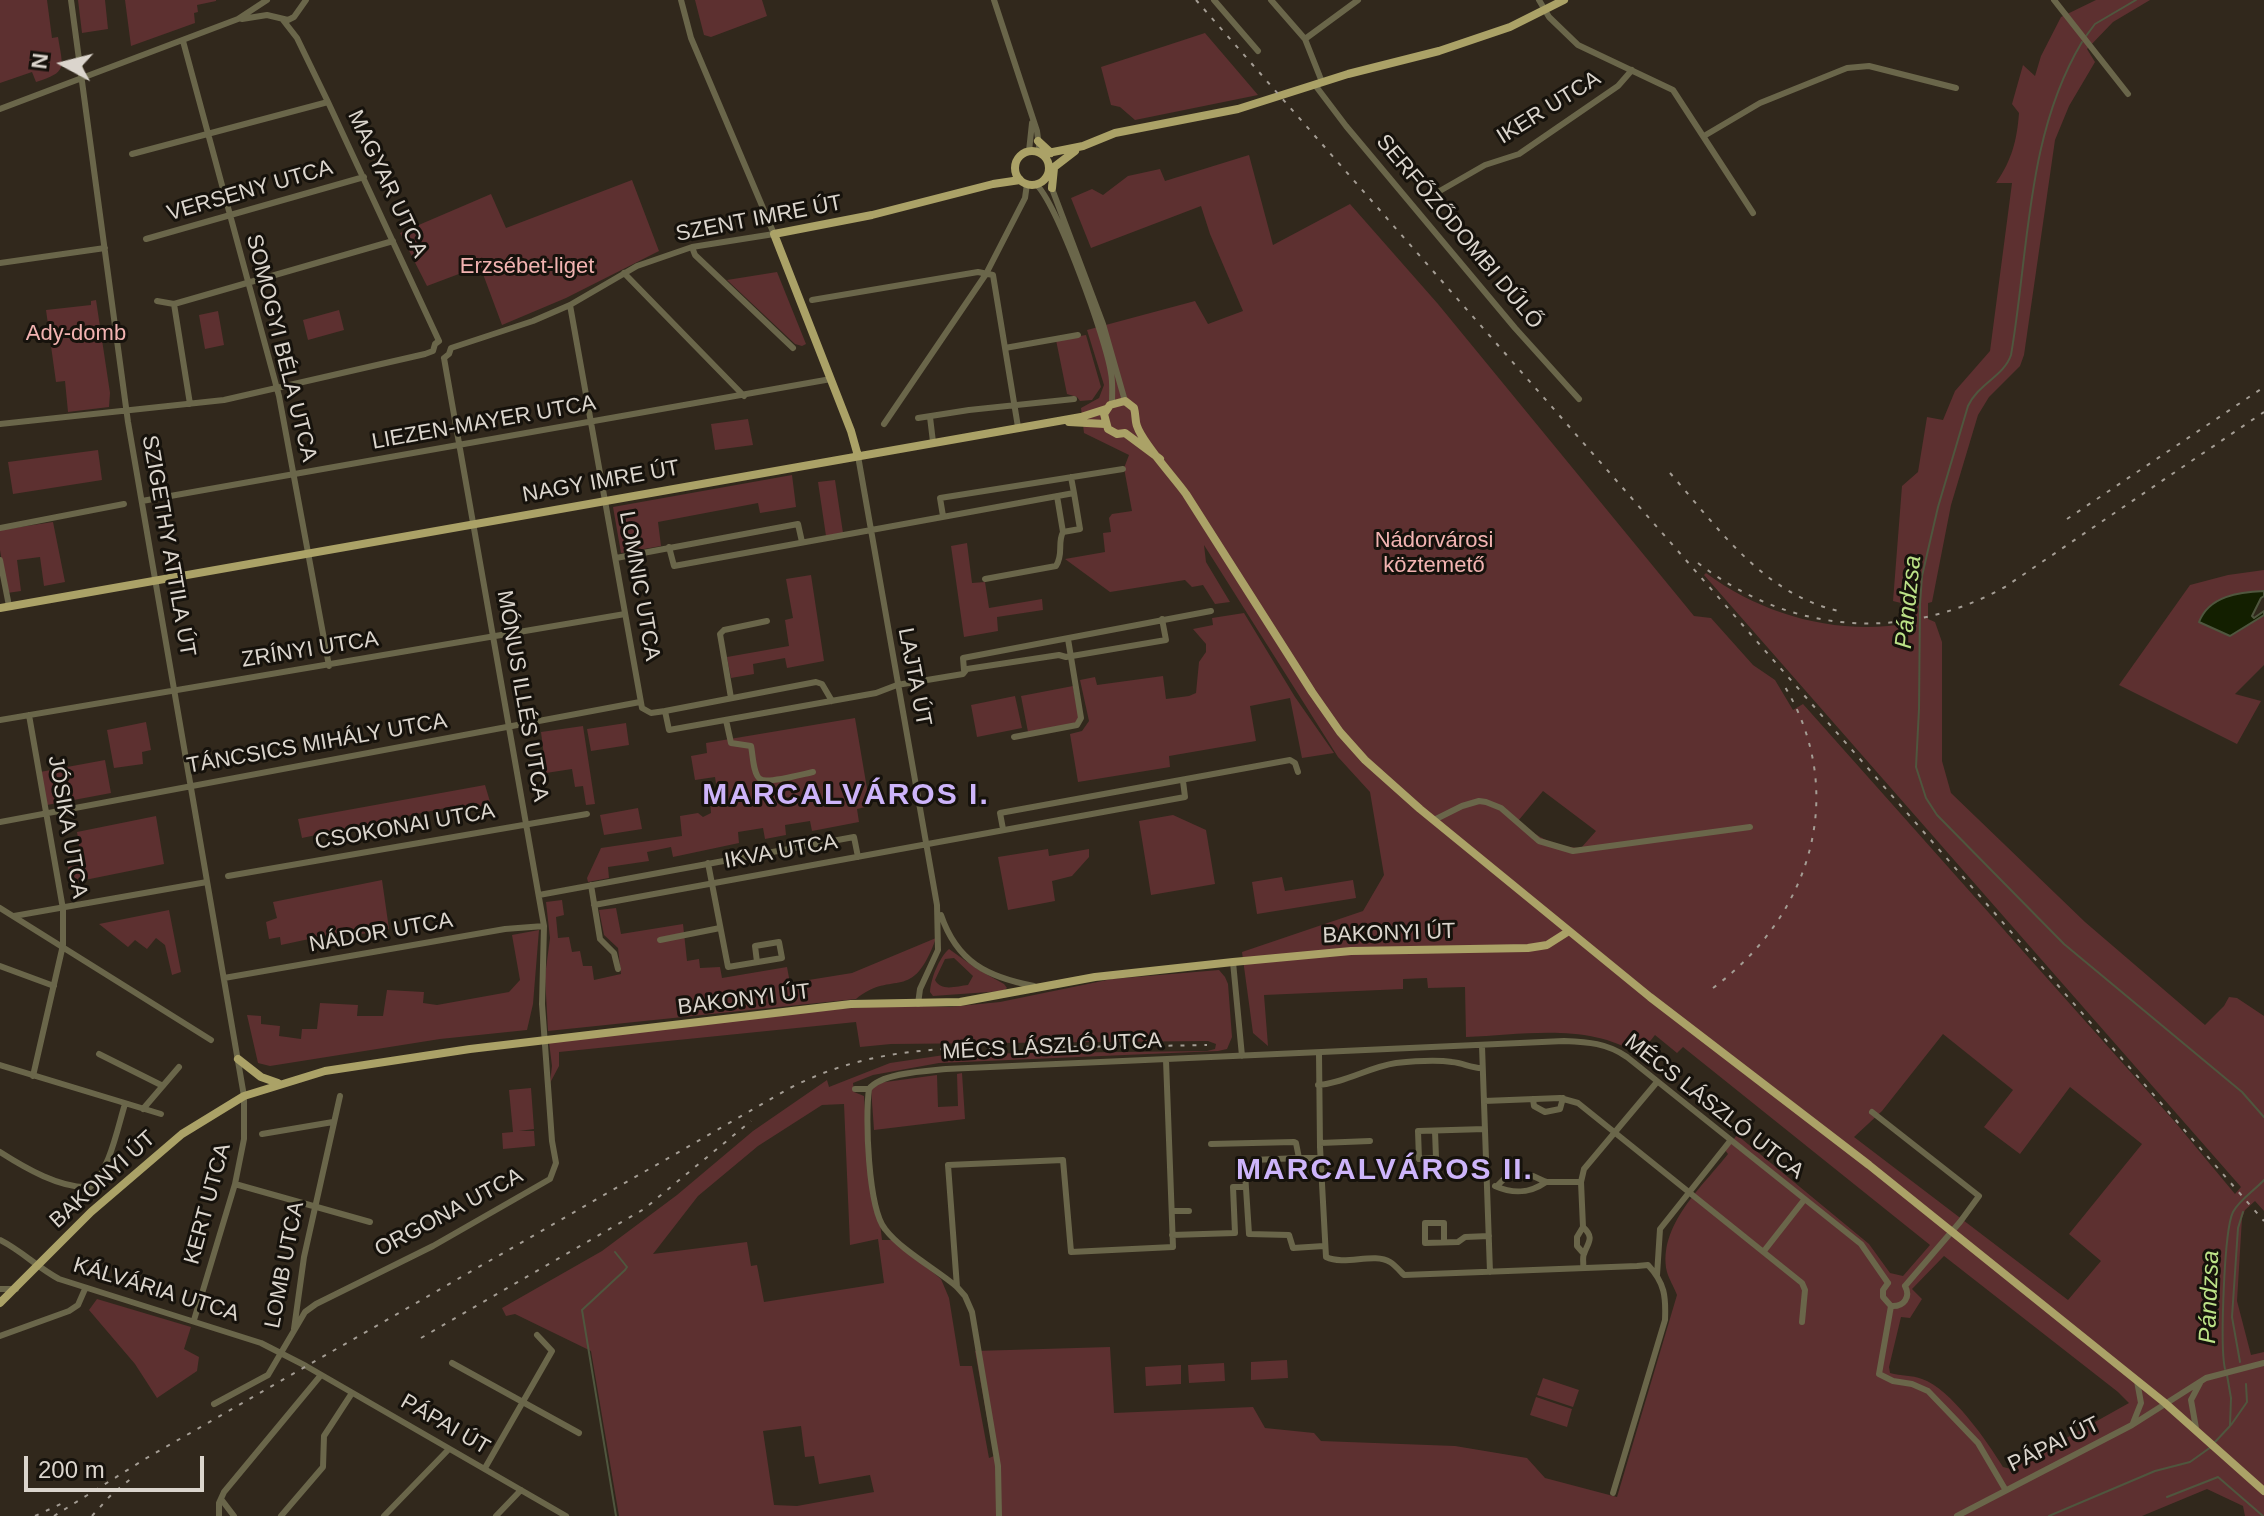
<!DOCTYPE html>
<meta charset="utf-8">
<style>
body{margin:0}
#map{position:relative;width:2264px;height:1516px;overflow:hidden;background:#31281c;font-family:Arial,sans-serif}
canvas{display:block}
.north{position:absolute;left:24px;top:24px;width:80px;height:80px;-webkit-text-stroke:6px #16120c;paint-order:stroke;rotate:277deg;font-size:22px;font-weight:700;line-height:32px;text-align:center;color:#dbd5cd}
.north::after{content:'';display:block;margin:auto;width:28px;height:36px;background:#dbd5cd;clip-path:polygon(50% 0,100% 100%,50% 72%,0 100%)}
.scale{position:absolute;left:24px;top:1456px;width:180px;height:36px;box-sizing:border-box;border:4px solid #dbd5cd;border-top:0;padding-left:10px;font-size:24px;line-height:28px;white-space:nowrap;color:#dbd5cd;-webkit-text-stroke:6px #16120c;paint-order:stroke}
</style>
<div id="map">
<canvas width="2264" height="1516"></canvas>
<div class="north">N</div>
<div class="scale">200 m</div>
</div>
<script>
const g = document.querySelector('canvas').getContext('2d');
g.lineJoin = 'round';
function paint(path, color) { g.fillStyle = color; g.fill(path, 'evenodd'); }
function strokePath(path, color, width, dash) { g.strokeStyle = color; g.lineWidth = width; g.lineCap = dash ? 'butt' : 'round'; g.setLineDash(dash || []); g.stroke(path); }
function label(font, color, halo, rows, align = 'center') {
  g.font = font + ' Arial,sans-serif'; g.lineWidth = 6; g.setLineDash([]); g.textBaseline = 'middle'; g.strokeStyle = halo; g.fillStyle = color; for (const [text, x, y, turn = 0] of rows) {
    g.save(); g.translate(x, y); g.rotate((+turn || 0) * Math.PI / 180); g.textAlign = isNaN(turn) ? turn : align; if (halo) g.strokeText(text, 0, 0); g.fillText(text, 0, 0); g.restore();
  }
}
const green = new Path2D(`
 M0,0H47L52,38L58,37C63,68 68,72 36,82L32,72L0,83Z
 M78,0H105L108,29L82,33Z
 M125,0H216V1L197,5L198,12L194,13L195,23L131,46Z
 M695,0H762L767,16L711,37L704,35Z
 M2096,0H2150L2113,22L2087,49L2095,62L2069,106L2055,140L2024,355L2020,366L1989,397L1978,415L1951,505L1932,602L1928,603V619L1935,622L1942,642V761L1951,793L2085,922L2205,1025L2224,1006L2229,997L2237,998L2264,1016V1211L2255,1201L2245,1210L2242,1218L2237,1301L2251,1355L2264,1352V1516H2245L2243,1506L2207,1489L2142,1516H619L591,1351L515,1314L506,1316L502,1308L602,1251L677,1195L753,1131L827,1080L829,1087L890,1063L951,1054L1207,1051L1215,1049L1216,1044L1208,1041L891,1044L860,1047L856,1022L559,1052V1066L550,1083L552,1066L549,1042L796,1012L895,1005L949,1007L1000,1002L1112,979L1219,970L1225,977L1228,984L1232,1037L1227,1049L1218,1051L939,1063L873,1075L853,1083L854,1092L864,1096L871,1196L879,1214L882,1240H893L941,1279L949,1298L960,1366H972L989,1458L994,1456L975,1351L1110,1347L1114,1413L1253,1407L1265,1428L1314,1433L1321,1441L1455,1446L1527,1458L1545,1478L1617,1497L1677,1295C1674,1287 1669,1279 1667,1272C1657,1226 1703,1186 1728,1154L1725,1150L1737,1135L1869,1244L1890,1273L1903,1276L1930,1245L1683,1047L1677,1053L1655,1035L1639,1055C1589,1022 1523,1035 1466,1037L1465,987L1428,988L1427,978L1403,979V989L1264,995L1268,1046L1253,1033L1242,952L1363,911L1384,875L1370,792L1338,757L1204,545L1206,562L1230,602L1215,604L1203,585L1192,587L1185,580L1110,592L1065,559L1105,552L1103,533L1111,532L1109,518L1112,514L1132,511L1124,468L1129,455L1084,433L1081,408L1099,398L1104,385L1087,330L1195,301L1208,324L1243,311L1210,234L1201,206L1091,248L1071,198L1092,189L1103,195L1128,176L1160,169L1165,181L1249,155L1273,245L1350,204L1438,304L1694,616L1711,618L1753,665L1775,680L1793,710L1803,704L2175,1122L2235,1194L2241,1187L1704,575L1706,573C1764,616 1839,636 1910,623V608L1900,609L1901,603L1893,601L1902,486L1918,472L1927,417L1943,420L1955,391L1990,351L2012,183H1996C2012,160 2017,140 2019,113L2012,104L2023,65L2035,76L2041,56L2061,17ZM1543,791L1596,831L1581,848C1555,847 1538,838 1518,821ZM1943,1034L2013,1090L1984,1127L2020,1154L2070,1087L2142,1144L2069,1234L2101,1261L2068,1300L1854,1137L1882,1111ZM844,1104L850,1245L878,1239L884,1283L764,1302L757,1265L751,1266L747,1242L653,1254L698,1196L758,1146L822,1105ZM1944,1256L2118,1392L2129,1403L2011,1469L2003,1467C1987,1441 1951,1389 1922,1379C1912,1375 1901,1376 1890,1373L1889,1367L1901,1317L1910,1318L1922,1299L1912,1289ZM801,1426L805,1457L814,1456L819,1484L870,1475L874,1492L797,1506L774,1505L763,1431Z
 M1205,33L1258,95L1135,120L1120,107L1111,105L1101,67Z
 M632,180L659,251L566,298L502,325L480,266L427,286L400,233L491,194L506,228Z
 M777,272L806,344L802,346L795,344L727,280Z
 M96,300L110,393L109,407L68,412L65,381L56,382L46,310L91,305V301Z
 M339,310L344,330L308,340L303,320Z
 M218,311L224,345L205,349L199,315Z
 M1086,335L1101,387L1092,400L1080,401L1077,397L1067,394L1056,340Z
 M748,419L753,445L715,450L711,424Z
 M98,450L102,480L13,494L8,462Z
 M792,475L796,507L760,513L758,503L658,522L661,546L621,553L613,507Z
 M835,480L843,533L826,536L818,482Z
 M53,522L65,582L44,586L40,557L17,560L21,591L7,593L0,550V530Z
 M967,543L972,583L985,582L989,608L1042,599L1043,610L997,617L998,631L964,637L951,546Z
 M2264,570V591C2233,595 2220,593 2200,618L2230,636L2264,615V665L2235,694L2261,701L2237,744L2119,685L2190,585L2228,575Z
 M811,575L824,661L787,668L785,658L753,664L754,674L731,678L727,657L789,646L785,620L793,618L786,579Z
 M1244,613L1295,697L1334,753L1302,758L1290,698L1250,706L1256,741L1169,756L1170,767L1078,782L1070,734L1082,731L1089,721L1080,680L1095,677L1097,685L1163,676L1166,699L1189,696L1196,693L1199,662L1206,652V644L1193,629L1213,625L1212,618Z
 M1073,686L1079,717L1076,723L1028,732L1021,696Z
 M1015,696L1022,728L977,737L971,705Z
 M855,718L870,806L857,809L859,822L812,831L810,821L785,825L786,835L765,839L763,828L738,832L739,843L673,857L671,847L647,852L649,861L608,867L609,878L588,882L587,878L601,848L682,836L680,816L698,813L703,817L711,813L710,799L718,797L715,777L695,780L691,756L707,753L706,743Z
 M146,722L151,750L142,752L143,764L114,768L107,730Z
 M626,723L629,745L591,751L587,729Z
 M583,726L595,804L586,805L583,786L575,787L572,769L546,773L541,732Z
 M105,760L111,793L47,805L40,772Z
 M485,785L491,805L451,812L450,807L302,838L298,819Z
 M638,808L642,829L604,835L600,815Z
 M1173,815L1206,830L1215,884L1151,895L1139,821Z
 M156,816L164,864L70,883L68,867L82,864L77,832Z
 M1048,849L1049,856L1089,849V857L1072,876L1052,881L1055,901L1008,910L998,857Z
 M1282,877L1285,891L1353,880L1356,898L1257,914L1252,882Z
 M382,880L389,929L362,934L361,928L281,945L280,937L269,939L266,922L277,918L273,902Z
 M562,900L564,915L556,917L558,938L569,937L572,952L580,951L583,966H592L594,980L621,974L618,948L604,935L599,910L616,908L621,934L683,924L687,961L699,959L700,968L720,967L722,978L787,967L790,983L852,973L936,938C912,1005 894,968 856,999L548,1031L545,976L550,938L546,902Z
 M169,910L181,972L172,975L165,945L156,938L147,949L135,940L128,947L99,924Z
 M539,930L533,1004L527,1030L440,1039L270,1066L258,1063L247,1015L261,1016V1024L280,1026L279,1036L301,1039L302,1029H317L320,1003L358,1005L357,1016H383L387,990L424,992L423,1003L437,1005L509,992L520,980L512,935Z
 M949,949L977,969L1004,984L1007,988L1003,991L933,996L930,992C931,978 939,958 949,949ZM954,958L973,976L968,985C957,986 941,992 935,980L945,959Z
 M962,1073L965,1119L874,1130L871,1088L878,1083L937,1075L938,1107L958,1106L957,1074Z
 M531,1088L534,1129L519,1131H534L535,1146L503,1149L502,1133L513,1132L509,1090Z
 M97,1299L191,1327L184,1349L199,1357L197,1371L157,1398L135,1364L89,1310Z
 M1287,1360L1288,1378L1251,1380V1362Z
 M1224,1363L1225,1381L1189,1383L1188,1365Z
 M1181,1365V1384L1146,1386L1145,1367Z
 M1543,1378L1579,1390L1573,1407L1537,1395Z
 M1536,1397L1572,1409L1567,1427L1530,1415Z`);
const water = new Path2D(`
 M2264,591V596L2261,598L2252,616L2254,618L2264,611V615L2230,636L2199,622C2209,596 2239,592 2264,591Z`);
const stream = new Path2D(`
 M2086,36L2095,24L2136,0
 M2082,42C2026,135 2029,251 2011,355C2004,376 1978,384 1968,406L1938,507L1922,576L1920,604L1919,709L1916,767L1926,798L1937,815L2064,944L2242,1092L2264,1117
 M615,1252L627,1267L625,1270L582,1310L616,1516
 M2240,1362L2232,1317L2238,1228L2243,1212
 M2225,1369C2220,1347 2224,1230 2233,1212C2239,1200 2255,1190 2264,1180
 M2231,1425L2247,1402L2246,1384
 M2215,1442L2230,1426L2231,1398L2227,1375
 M2167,1497L2218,1477L2263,1516
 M2049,1516L2155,1471L2190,1462L2211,1447`);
const minor = new Path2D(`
 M71,0L128,422L244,1096V1139L235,1184L194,1320
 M994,0L1037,131L1040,153
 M1214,0L1258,51
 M1271,0L1305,39L1322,82
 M1539,0L1549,17L1578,45L1673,90L1753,213
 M2054,0L2128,94
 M242,19L267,15L288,20L294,17L306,0
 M283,20L297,38L328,102L439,341
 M1305,39L1358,0
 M183,41L279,396L329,666
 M1315,85L1346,126L1515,328L1579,399
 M0,109L238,19L267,0
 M1704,136L1760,103L1847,68L1869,66L1956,88
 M1029,151L1032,123
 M132,154L328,102
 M1036,184C1058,206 1106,339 1111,373C1113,383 1112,394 1112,404
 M1051,186L1103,324L1125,401
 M1438,192L1485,165L1519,154L1618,86L1632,70
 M146,239L364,177
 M692,247L695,255L793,348
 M0,263L105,248
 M624,273L744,396
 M812,300L978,272L993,275L1018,427
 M157,301L174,304L393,241
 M174,304L190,404
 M570,305L642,708L651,713L665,711L816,682L822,684L832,701
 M1005,348L1078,335
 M444,358L449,354L451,348L533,321L570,305L637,266L692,247L774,234L691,38L681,0
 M930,417L933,442
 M918,418L969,410L1074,399
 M0,424L224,400L425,354L433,351L435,344L439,341
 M884,424L986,274L1025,198L1027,184
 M858,456L937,905L938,950L920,989L918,1004
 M142,501L831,379
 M943,516L940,498L1123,469
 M0,528L124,504
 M1063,532L1080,529L1074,493
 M669,547L674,566L1074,493L1071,477
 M616,558L798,524L802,542
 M0,560L9,606
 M985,579L1056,566C1064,553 1057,544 1063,532L1057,496
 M964,670L963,658L1211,611
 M731,698L720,634L724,630L767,621
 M665,711L669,730L876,693L897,685L963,674L967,669L1059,655L1066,657L1166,640L1162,619
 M29,715L63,909V945L33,1076
 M0,720L625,614
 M726,720L731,743L751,746C753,755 753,774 760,779C767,784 803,774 813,772
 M1014,737L1077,725L1081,718L1068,639
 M1434,820L1462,806L1479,801L1486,802L1501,808L1539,841L1573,851L1750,827
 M0,822L640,702
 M1003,829L1000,813L1290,760L1295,763L1298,772
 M708,863L728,967L782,958L779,942L755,946L757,962
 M228,876L587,814
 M591,885L600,939L614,953L618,969
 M539,895L854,837L858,857
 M594,905L1185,797L1183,781
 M0,908L211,1040
 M941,915C957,962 987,977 1034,986
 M14,916L207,882
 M660,940L720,928
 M1233,962L1242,1056
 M0,966L54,986
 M224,978L505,929L544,926
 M1482,1046L1490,1272
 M1319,1053L1320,1147L1326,1257C1345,1266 1374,1252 1390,1262C1395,1265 1400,1271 1404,1275L1637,1266L1648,1265C1665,1283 1666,1297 1665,1320L1613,1493
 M99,1054L163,1086
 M0,1065L161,1114
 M1318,1085C1345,1083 1369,1067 1396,1063C1414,1061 1434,1059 1452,1062C1464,1063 1470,1068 1482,1068
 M855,1089H869
 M869,1089C881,1073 926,1071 946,1069L1564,1041C1588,1042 1607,1043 1627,1057L1861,1244L1888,1283
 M869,1089C865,1116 868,1208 885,1229C902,1251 936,1269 957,1287L965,1296L972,1312L998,1466L999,1516
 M1533,1099L1534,1106L1545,1112L1560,1109L1563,1098
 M1484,1101L1560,1098L1578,1103L1802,1283L1805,1290L1802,1322
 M143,1109L179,1067
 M1872,1112L1979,1196L1960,1222L1905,1286
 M1435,1131L1436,1158L1419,1159L1418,1131L1485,1129
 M262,1134L333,1122
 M1320,1143L1370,1141
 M1211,1144L1294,1142L1296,1143L1299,1158H1320
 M0,1152C25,1168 61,1189 90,1187C109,1173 118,1126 125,1104
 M1253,1160L1299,1158
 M1245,1173L1249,1234L1289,1235L1293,1248L1324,1246
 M235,1184L370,1222
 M1495,1186C1513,1194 1529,1194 1546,1182
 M1497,1186L1506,1177L1533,1176L1546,1182H1581
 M1172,1211H1189
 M1583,1227L1577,1237V1246L1584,1254
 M1172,1235L1235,1233L1233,1187H1242
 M0,1240C22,1251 38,1268 59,1279L261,1343L306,1366L566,1516
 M1444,1242V1223H1425V1243L1458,1242L1465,1237L1489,1236
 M1764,1251L1804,1200
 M1583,1267C1584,1263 1582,1258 1584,1254C1588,1242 1595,1238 1583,1227L1581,1182L1584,1169L1657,1082
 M1657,1275L1660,1229L1730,1141
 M1888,1283L1883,1290V1297L1891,1306
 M957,1287L948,1165L1063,1160L1071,1252L1173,1247L1166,1060
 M0,1289H16
 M1891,1306L1879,1374L1893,1381L1912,1384L1928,1391L1978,1443L2005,1489
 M1891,1306C1904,1307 1911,1297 1905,1286
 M294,1329L304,1257L340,1096
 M0,1336L69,1311L78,1305L85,1289
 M452,1363L579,1433
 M214,1404L268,1375L305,1312L316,1304L433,1246L550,1179L556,1163L552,1141L542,1004L544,926L444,358
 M2133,1423L2141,1403L2137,1381
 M2196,1428L2191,1400L2200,1383
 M485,1468L552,1351L537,1335
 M221,1499L234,1516
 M219,1516V1503L224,1492L321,1375
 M281,1516L323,1467L324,1436L352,1393
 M384,1516L449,1449
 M496,1516L521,1490
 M1957,1516L2132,1425L2206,1378L2264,1363`);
const major = new Path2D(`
 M1038,141L1051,153
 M1015 168a17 17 0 1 1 34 0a17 17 0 1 1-34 0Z
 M1043,154L1083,146L1115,133L1238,109L1348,74L1439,51L1510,27L1564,0
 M1049,171L1075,151
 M1052,188L1054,168
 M1069,422L1105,424
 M858,456L851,431L774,234L872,215L993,184L1020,180
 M1160,459L1125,433L1117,434L1108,429L1104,414L1110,405L1125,401L1134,408C1136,415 1135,421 1137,426C1143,444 1174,477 1186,494L1312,692L1340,732L1365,760L1420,809L1650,997L1869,1165L2165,1403L2264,1491
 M0,608L1081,417L1106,409
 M238,1059L261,1077L278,1083
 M0,1303L91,1212L182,1134L244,1096L325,1071L470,1049L851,1004L960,1002L1095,977L1233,962L1351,951L1528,948L1547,945L1569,931`);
const rail = new Path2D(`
 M1196,0L2264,1221
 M1670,473C1720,530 1765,597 1844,612
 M2067,519L2264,387
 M1698,563C1790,634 1903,643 2005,587L2264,412
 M1713,988C1812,915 1850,790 1782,682
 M421,1338L644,1209L751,1121
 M35,1516L63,1503
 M54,1516L145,1459L790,1088C872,1046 945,1048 1035,1047C1093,1047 1150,1046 1207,1045
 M92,1516L111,1495L133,1477`);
const streetNames = [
 ["IKER UTCA",1549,108,-32],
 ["MAGYAR UTCA",387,184,65],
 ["VERSENY UTCA",250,191,-16],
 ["SZENT IMRE ÚT",759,219,-11],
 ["SERFŐZŐDOMBI DŰLŐ",1459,232,50],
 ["SOMOGYI BÉLA UTCA",281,348,76],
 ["LIEZEN-MAYER UTCA",484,423,-10],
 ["NAGY IMRE ÚT",601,482,-10],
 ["SZIGETHY ATTILA ÚT",168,546,80],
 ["LOMNIC UTCA",639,586,80],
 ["ZRÍNYI UTCA",310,650,-9],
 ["LAJTA ÚT",914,677,79],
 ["MÓNUS ILLÉS UTCA",522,696,80],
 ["TÁNCSICS MIHÁLY UTCA",317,744,-10],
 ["JÓSIKA UTCA",67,827,80],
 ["CSOKONAI UTCA",405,827,-10],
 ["IKVA UTCA",781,852,-10],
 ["NÁDOR UTCA",381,933,-10],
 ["BAKONYI ÚT",1389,934,-2],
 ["BAKONYI ÚT",744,1000,-7],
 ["MÉCS LÁSZLÓ UTCA",1052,1047,-3],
 ["MÉCS LÁSZLÓ UTCA",1714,1107,38],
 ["BAKONYI ÚT",103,1180,-42],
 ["KERT UTCA",208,1204,-75],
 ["ORGONA UTCA",449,1213,-28],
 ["LOMB UTCA",285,1265,-79],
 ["KÁLVÁRIA UTCA",156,1290,17],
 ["PÁPAI ÚT",445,1425,30],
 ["PÁPAI ÚT",2054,1445,-26]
];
const parkNames = [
 ["Erzsébet-liget",527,267],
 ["Ady-domb",76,334],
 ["Nádorvárosi",1434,541],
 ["köztemető",1434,566]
];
const waterNames = [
 ["Pándzsa",1909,602,-84],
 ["Pándzsa",2210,1297,-88]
];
const districtNames = [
 ["MARCALVÁROS I.",846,796],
 ["MARCALVÁROS II.",1385,1171]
];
paint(green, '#5d3030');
paint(water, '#131f00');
strokePath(water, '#4f563e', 2);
strokePath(stream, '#4f563e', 2);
strokePath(minor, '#6a664a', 6);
strokePath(major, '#aba267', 8);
strokePath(rail, '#a49d94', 2, [4, 8]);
label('22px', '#dbd5cd', '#16120c', streetNames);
label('22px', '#f2b3b1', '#16120c', parkNames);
label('italic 24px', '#bce287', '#16120c', waterNames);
g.letterSpacing = '2px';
label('bold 30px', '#cdb4fa', '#16120c', districtNames);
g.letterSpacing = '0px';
</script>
